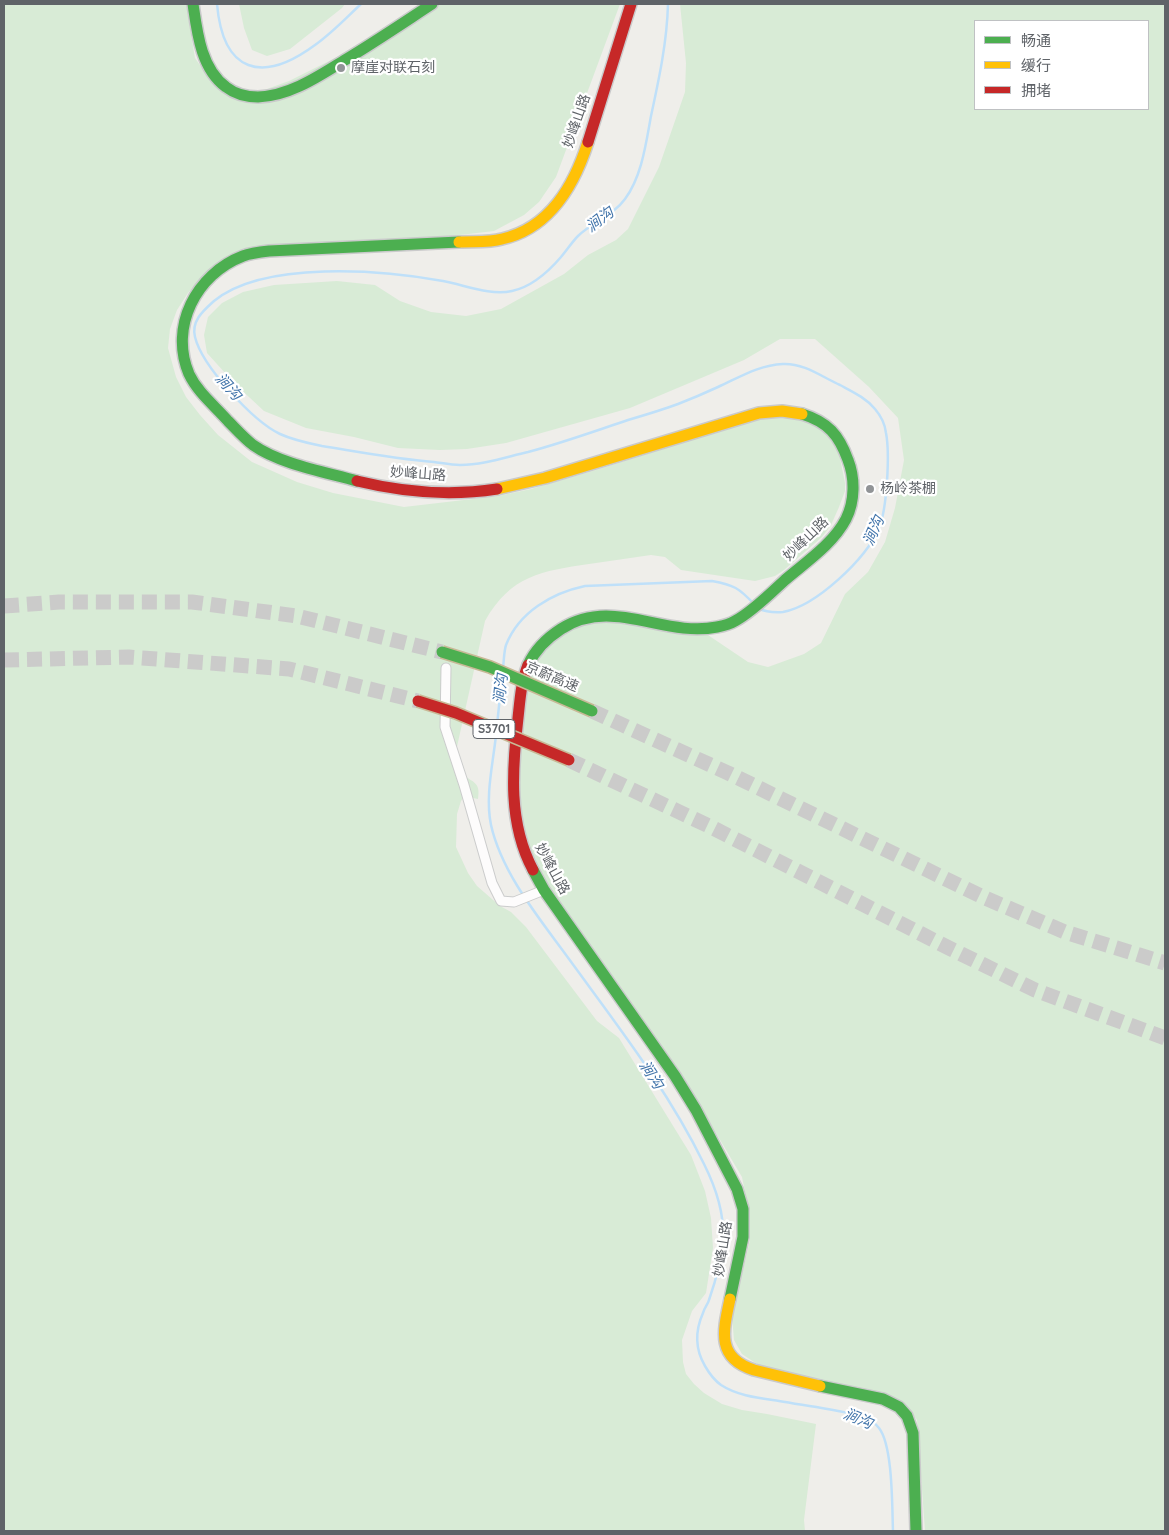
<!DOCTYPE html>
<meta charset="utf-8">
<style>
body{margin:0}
#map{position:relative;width:1169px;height:1535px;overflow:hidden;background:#efeeea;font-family:Quicksand,"Noto Sans SC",sans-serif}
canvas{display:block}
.frame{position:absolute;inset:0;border:5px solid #5f6368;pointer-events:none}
.legend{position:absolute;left:974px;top:20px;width:175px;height:90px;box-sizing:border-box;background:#fff;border:1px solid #bfc1c3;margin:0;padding:6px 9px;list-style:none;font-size:15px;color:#5f6368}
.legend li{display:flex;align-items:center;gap:10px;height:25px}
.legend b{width:25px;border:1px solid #bfc1c3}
</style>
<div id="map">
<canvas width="1169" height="1535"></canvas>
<div class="frame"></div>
<ul class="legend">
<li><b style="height:6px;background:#4caf50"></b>畅通</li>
<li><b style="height:6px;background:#ffc107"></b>缓行</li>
<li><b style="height:6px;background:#c62828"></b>拥堵</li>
</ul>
</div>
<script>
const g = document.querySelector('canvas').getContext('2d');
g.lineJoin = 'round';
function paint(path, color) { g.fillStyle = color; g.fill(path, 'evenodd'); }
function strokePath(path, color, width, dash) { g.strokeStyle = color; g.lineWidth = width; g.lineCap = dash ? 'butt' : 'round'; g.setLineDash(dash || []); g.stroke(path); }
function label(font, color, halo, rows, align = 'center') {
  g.font = font + ' Quicksand,"Noto Sans SC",sans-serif'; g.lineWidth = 4.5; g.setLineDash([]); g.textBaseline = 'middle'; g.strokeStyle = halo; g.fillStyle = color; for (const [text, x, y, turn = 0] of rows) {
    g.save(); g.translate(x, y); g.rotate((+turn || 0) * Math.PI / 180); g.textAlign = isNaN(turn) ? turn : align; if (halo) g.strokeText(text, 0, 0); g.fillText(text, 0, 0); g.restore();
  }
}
const green = new Path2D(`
 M4,4H186L195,58L202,68L211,76L246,92L264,90L289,81L335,58L426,4H620L556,177L539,202L524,215L494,231L340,249L314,251L255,259L234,263L202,278L188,293L177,310L170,329L168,348L176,377L186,397L200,415L218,435L252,462L297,482L333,493L404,507L498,496L531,489L599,469L717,432L759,417L785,415L809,421L820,427L833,443L839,453L845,483V491L839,507L831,525L822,537L784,570L775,576L755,581L681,570L665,557L651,555C630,558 610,561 589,564C542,571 511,575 485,621L454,760C457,765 459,770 463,774C472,783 481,781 478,799L468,797L463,798L461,801L457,814L456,847L468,873L477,886L500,906L511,912L526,927L597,1021L619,1038L691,1155L705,1191L711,1218L713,1248L706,1293L692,1311L682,1340L683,1362L686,1374L694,1384L704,1393L722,1404L742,1410L767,1414L816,1424L804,1520L805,1531H4Z
 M239,4H345L342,8L290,49L267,56L252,50L244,28Z
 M680,4H1165V1531H925L917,1420L905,1404L888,1395L760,1366L742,1354L734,1340L732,1317L750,1240V1217L742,1177L681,1074L544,884L523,842L514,803L520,723L533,668L545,642L583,623L602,622L652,623L705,633L748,662L768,667L804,654L821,643L845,594L868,572L885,542L895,508L904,460L898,418L869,387L815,339H780L744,360L630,408L506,443L467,449L440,450L398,448L354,437L306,428L264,411L235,384L207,353L204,335L208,317L222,303L243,292L274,285L337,281L375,285L400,301L431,312L466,316L501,309L564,274L588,255L616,240L628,229L659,167L685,92L686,63ZM975,21H1148V109H975Z`);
const stream = new Path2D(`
 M217,4C223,73 262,84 315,45C332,33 346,18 361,4
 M668,4C667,42 659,79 651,116C646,143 642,176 625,199C613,216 592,222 578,236C572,242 567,250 561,257C549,271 531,287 512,291C490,296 465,285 443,281C382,270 264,260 214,301C203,311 191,321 195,337C202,366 253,421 280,434C293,440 307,443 322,446C359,452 395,459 434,462C442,463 451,465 460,465C483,465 506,457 528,452C562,443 595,431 628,420C645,415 662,410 678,404C691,399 705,393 718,387C740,377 759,365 783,364C804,363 822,377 840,385C853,392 866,398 875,409C881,416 885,424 886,433C890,454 887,509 879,528C866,559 816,606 783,612C773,613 766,612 757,608
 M503,668C504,660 504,651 506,645C519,612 552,593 585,586L712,581C734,585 739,588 754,604
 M497,725L502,678
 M496,735C493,764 485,796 491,825C502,874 540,919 569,959C617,1025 668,1090 704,1164C715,1186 724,1210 723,1236C722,1257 716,1280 709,1300C708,1304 704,1308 703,1313C695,1331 695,1349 705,1366C709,1373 714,1380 721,1385C738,1396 759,1398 779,1401C802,1405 825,1408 848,1413C859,1416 871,1418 879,1428C893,1446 892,1507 893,1531`);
const highwayTunnel = new Path2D(`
 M4,606L59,602H192L297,616L442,652
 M4,660L129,657L289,669L418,701
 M592,711L728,773L985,898L1065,932L1165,963
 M569,760L711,827L947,947L1035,990L1165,1038`);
const street = new Path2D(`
 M446,668L445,727L464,785L492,883L501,901L514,902L544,890`);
const fast = new Path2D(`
 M193,4C197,32 201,69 226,87C235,94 247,97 258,97C290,96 319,76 345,60C375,42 403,23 432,4
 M357,481C325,472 280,464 253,445C244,438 236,429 228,421C215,406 198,393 189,374C169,327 196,274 243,256C251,253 260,252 269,251L459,242
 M528,665C535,650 547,638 561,629C613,596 663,638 717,627C722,626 730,624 735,621C751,613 771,593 785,580C806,562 833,544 846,519C855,501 855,478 848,460C839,435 828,422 802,414
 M533,870L544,890L675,1076L696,1110L737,1189L743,1209V1237L730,1299
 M820,1386L883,1399L899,1407L907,1416L913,1433L916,1531`);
const slow = new Path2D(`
 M459,242C473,241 488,243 502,239C550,228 574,186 588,142
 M497,489L545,478L759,413L782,411L802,414
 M730,1299C723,1331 716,1358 754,1370L820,1386`);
const jam = new Path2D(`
 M588,142L631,4
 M357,481C402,492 452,496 497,489
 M528,665C521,682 520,700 518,718C512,770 508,823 533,870`);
const fastBridge = new Path2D(`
 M442,652L490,667L592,711`);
const jamBridge = new Path2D(`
 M418,701L456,713L569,760`);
const markers = [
 [341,68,5,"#919496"],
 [870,489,5,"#919496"]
];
const shields = [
 [494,729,42]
];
const shieldNames = [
 ["S3701",494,729]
];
const poiNames = [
 ["摩崖对联石刻",351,68],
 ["杨岭茶棚",880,489]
];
const streetNames = [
 ["妙峰山路",577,121,-71],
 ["妙峰山路",418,474,4],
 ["妙峰山路",806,539,-44],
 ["京蔚高速",552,677,23],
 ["妙峰山路",552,869,61],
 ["妙峰山路",723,1249,-81]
];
const waterNames = [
 ["涧沟",600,220,-37],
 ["涧沟",228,387,48],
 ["涧沟",874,531,-66],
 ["涧沟",501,689,-84],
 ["涧沟",651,1075,57],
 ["涧沟",858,1419,22]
];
paint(green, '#d8ebd6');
strokePath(stream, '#bfe0f9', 2.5);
strokePath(highwayTunnel, '#cbcbca', 15, [15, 8]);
strokePath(street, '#cbcccc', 11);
strokePath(fast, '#cacacb', 14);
strokePath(slow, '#cacacb', 14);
strokePath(jam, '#cacacb', 14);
strokePath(street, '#fdfcfc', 9);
strokePath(fast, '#4caf50', 11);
strokePath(slow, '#ffc107', 11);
strokePath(jam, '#c62828', 11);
strokePath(fastBridge, '#c8b996', 14, []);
strokePath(jamBridge, '#c8b996', 14, []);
strokePath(fastBridge, '#4caf50', 11);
strokePath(jamBridge, '#c62828', 11);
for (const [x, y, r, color] of markers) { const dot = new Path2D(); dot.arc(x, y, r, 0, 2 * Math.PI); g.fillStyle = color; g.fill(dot); strokePath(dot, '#fff', 2); }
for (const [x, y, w] of shields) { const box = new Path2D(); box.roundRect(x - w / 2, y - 9.5, w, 19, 4); g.fillStyle = '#fff'; g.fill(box); strokePath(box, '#5f6368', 1); }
label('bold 12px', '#5f6368', null, shieldNames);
label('14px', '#5f6368', '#fff', poiNames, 'left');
label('14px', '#5f6368', '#fff', streetNames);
label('italic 15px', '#4174aa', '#fff', waterNames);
</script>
